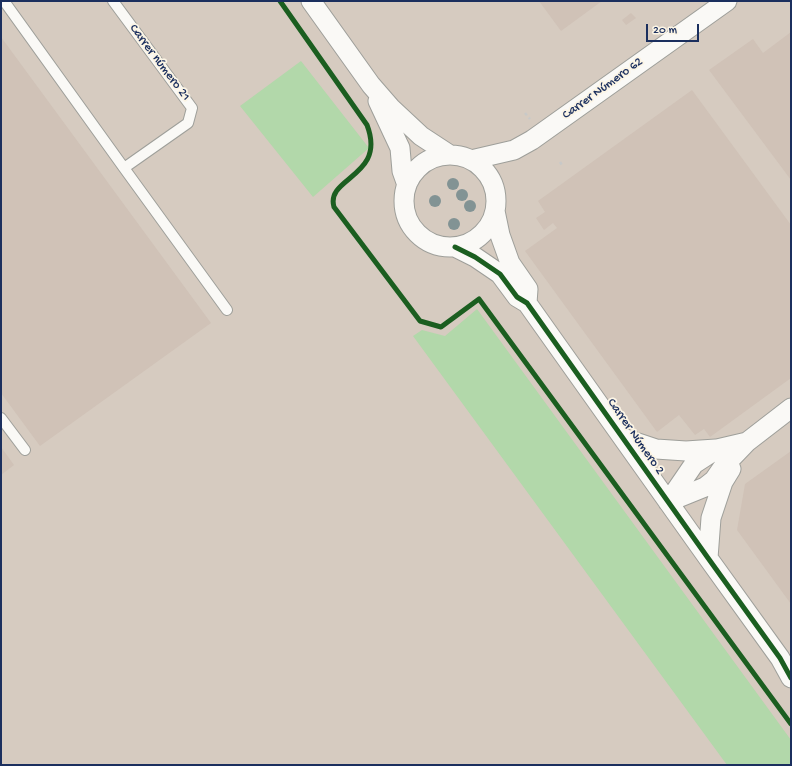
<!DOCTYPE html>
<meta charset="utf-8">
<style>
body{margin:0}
#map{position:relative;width:792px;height:766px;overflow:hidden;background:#ddd9c5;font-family:"Gochi Hand",sans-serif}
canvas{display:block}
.frame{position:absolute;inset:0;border:2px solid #1b2f5e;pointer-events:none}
.scale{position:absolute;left:646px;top:24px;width:53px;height:18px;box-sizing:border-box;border:2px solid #1b2f5e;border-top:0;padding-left:5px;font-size:12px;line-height:14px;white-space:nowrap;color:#1b2f5e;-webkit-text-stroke:3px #fcf5e5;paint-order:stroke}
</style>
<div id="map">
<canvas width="792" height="766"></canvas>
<div class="frame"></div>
<div class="scale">20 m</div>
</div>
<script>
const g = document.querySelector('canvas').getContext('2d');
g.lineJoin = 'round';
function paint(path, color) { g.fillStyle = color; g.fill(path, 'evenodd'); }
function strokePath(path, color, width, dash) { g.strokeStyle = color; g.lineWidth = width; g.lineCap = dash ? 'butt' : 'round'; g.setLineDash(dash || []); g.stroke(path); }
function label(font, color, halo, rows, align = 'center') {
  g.font = font + ' "Gochi Hand",sans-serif'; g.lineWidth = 3.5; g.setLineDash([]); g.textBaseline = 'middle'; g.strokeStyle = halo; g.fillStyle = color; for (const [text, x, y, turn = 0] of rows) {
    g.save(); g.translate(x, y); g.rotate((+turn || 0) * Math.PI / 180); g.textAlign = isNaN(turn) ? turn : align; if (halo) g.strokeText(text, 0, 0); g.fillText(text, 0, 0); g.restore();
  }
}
const industrial = new Path2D(`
 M1,1H791V765H1Z`);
const green = new Path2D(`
 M301,61L369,148L313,197L240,106Z
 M477,309L791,740V765H727L413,336L422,330L445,336Z`);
const building = new Path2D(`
 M539,1H602L561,31Z
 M631,13L636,18L626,25L622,20Z
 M791,32V180L709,70L753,39L763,53Z
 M1,37L211,323L40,446L1,393Z
 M692,90L791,225V378L710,437L704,429L695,435L679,415L657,432L525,251L557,228L553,223L544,230L536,218L545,212L538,201Z
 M1,447L14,465L1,475Z
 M791,451V604L737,530L745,484Z`);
const path = new Path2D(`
 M525,113L530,119
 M560,162L562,165`);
const lane = new Path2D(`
 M4,1L124,168
 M113,1L192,108L188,123L124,168L227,310
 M1,418L25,450`);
const street = new Path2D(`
 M311,1L371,85L391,108L421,136L450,155
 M378,101L400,148L402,171L407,185
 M404 201a46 46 0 1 1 92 0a46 46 0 1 1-92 0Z
 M471,160L514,150L532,140L727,1
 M495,211L500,235L510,263L528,289L527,303
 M455,247L475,257L500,274L517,297L527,303L708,558L780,658L791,678
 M623,438L656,449L686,451L716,449
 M668,502L705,487L714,480L723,467L747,442L791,408
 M668,502L694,464L717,449L747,442
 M708,558L711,518L723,482L731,469`);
const cycleway = new Path2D(`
 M280,1L367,125C387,177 325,177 334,207L420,321L441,327L479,299L791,724
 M455,247L475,257L500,274L517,297L527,303L708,558L780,658L791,678`);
const trees = [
 [453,184],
 [462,195],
 [435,201],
 [470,206],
 [454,224]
];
const streetNames = [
 ["Carrer número 21",159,63,53],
 ["Carrer Número 62",603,89,-36],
 ["Carrer Número 2",635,437,55]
];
paint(industrial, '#d6cbc0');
paint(green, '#b2d8aa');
paint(building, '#d0c2b7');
strokePath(lane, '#9e9f9a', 12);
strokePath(street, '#9e9f9a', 21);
strokePath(path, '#c8c9c8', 2.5, [3, 3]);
strokePath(lane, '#faf9f6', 10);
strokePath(street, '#faf9f6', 19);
strokePath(cycleway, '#1b5e20', 5);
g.fillStyle = '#829394';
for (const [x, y] of trees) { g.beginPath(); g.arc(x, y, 6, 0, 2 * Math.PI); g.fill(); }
label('13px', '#1b2f5e', '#fcf5e5', streetNames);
</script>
